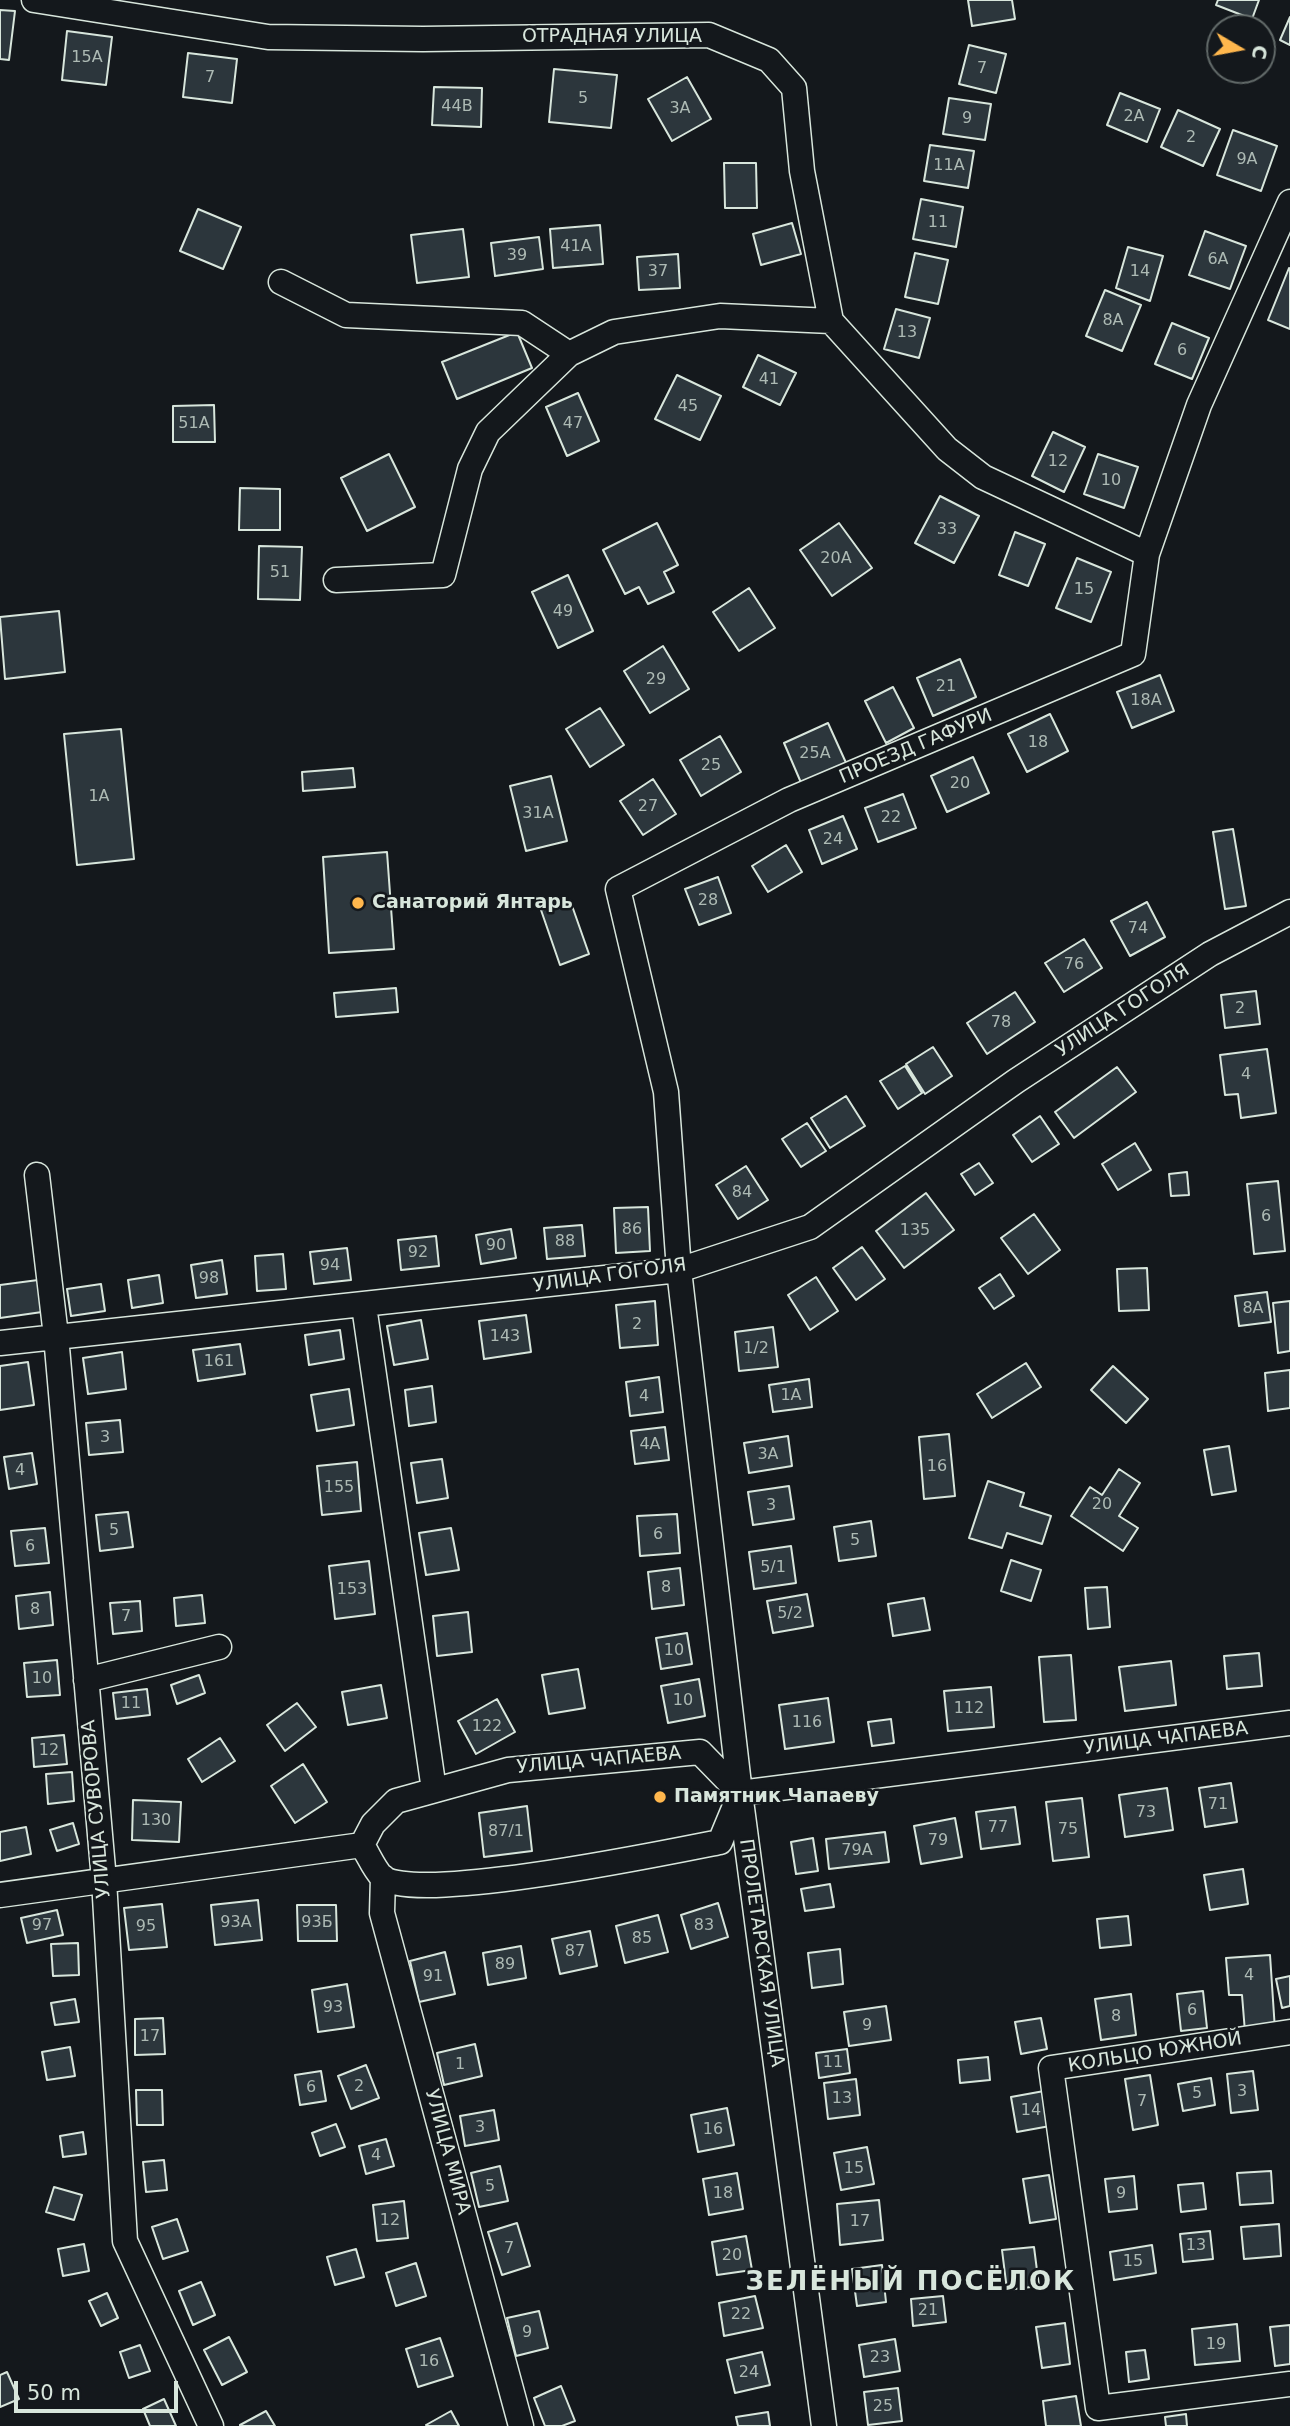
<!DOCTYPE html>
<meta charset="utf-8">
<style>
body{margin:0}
#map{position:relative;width:1290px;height:2426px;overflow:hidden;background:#14181c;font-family:"DejaVu Sans",sans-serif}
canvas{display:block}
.north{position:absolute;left:1206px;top:14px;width:70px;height:70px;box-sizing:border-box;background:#14181c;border:2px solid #626a69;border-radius:50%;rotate:100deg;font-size:19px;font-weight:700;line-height:28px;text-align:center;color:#d8e6dc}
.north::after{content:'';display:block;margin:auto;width:24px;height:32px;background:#ffb74d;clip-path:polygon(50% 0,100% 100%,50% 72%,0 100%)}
.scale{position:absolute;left:14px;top:2381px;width:164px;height:32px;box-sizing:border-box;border:4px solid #d8e6dc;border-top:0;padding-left:9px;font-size:21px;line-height:24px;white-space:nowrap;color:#d8e6dc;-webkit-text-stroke:5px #14181c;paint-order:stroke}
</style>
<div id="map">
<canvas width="1290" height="2426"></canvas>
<div class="north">С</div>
<div class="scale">50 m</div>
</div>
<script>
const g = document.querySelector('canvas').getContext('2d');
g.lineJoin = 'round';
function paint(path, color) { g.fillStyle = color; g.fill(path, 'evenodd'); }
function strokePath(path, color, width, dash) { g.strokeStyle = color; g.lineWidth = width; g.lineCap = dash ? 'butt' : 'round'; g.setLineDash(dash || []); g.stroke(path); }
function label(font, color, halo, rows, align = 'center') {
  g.font = font + ' "DejaVu Sans",sans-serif'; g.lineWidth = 5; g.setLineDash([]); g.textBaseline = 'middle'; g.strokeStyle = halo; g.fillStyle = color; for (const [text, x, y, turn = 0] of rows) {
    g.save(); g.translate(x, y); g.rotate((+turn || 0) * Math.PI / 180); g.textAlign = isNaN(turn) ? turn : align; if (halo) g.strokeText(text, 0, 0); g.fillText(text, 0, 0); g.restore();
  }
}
const building = new Path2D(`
 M968,0H1012L1015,19L972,26Z
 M1218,0H1259L1252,19L1216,5Z
 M0,10L15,11L9,60L0,59Z
 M1290,17V45L1280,40Z
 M67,31L112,37L106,85L62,80Z
 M969,45L1006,54L996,93L959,84Z
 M188,53L237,59L232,103L183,97Z
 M554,69L617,75L611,128L549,122Z
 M687,77L711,119L672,141L648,99Z
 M434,87L482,88L481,127L432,125Z
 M1120,93L1160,109L1147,142L1107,125Z
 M949,98L991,104L985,140L943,134Z
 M1178,110L1220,129L1203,166L1161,147Z
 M1233,130L1277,146L1261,191L1217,175Z
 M930,145L974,151L968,188L924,181Z
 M724,163H756L757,208H725Z
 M921,199L963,207L956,247L913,239Z
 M198,209L241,227L223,269L180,251Z
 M792,223L801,254L761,265L753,234Z
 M600,225L603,264L553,268L550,229Z
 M463,229L469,277L417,283L411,235Z
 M1205,231L1246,246L1230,289L1189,275Z
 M539,237L543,269L495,276L491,243Z
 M1128,247L1163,256L1150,301L1116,288Z
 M915,253L948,260L938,304L905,297Z
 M678,254L680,288L639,290L637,257Z
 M1289,268L1290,269V329L1268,320Z
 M1105,290L1141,305L1122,351L1086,336Z
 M896,309L930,318L919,358L884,349Z
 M1172,323L1209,338L1192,379L1155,364Z
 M517,332L532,368L457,399L442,362Z
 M758,355L796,373L780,405L743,387Z
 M677,375L721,396L700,440L655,419Z
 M578,393L599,441L567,456L546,407Z
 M214,405L215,442H173V406Z
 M1053,432L1085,447L1064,492L1032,476Z
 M389,454L415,507L367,531L341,478Z
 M1098,454L1138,467L1124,508L1084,494Z
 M240,488L280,489V530H239Z
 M940,496L979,516L954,563L915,543Z
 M657,523L678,565L664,572L674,592L648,604L639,587L625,594L603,550Z
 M839,523L872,568L832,596L800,550Z
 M1015,532L1045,544L1028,586L999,575Z
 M259,546L302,547L300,600L258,599Z
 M1077,558L1111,572L1091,622L1056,608Z
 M568,575L593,631L558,648L532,592Z
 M749,588L775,628L739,651L713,612Z
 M59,611L65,672L5,679L0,617Z
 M663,646L689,689L650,713L624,671Z
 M960,659L976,697L933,716L917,678Z
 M1160,675L1174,711L1132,728L1117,692Z
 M893,687L914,728L886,743L865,701Z
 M600,708L624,745L590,767L566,729Z
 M1050,714L1068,751L1027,772L1008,734Z
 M828,723L847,765L802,785L784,743Z
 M121,729L134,859L77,865L64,734Z
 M720,736L741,772L701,796L680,760Z
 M973,757L989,793L947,812L931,776Z
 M353,768L355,787L303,791L302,772Z
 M551,776L567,841L526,851L510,786Z
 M653,779L676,814L643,835L620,801Z
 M903,794L916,828L878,842L865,808Z
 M843,816L857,849L822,864L809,830Z
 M1233,829L1246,906L1225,909L1213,832Z
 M786,845L802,872L768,892L752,866Z
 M387,852L394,949L329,953L323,857Z
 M718,877L731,913L699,925L685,889Z
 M570,900L589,954L560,965L541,910Z
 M1147,902L1165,937L1130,956L1111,921Z
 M1084,939L1102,968L1064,992L1045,963Z
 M396,988L398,1012L336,1017L334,993Z
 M1256,991L1260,1024L1225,1028L1221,995Z
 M1015,992L1035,1022L987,1054L967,1023Z
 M933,1047L952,1076L925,1094L906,1064Z
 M1267,1049L1276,1113L1241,1118L1238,1094L1225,1095L1220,1055Z
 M905,1066L922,1093L898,1109L880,1081Z
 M1117,1067L1136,1092L1074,1138L1055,1112Z
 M846,1096L865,1126L830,1148L811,1118Z
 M1040,1116L1059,1144L1032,1162L1013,1135Z
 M807,1123L826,1151L801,1167L782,1139Z
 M1135,1143L1151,1170L1118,1190L1102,1164Z
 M979,1163L993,1183L975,1195L961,1174Z
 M746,1166L768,1200L738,1219L716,1185Z
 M1187,1172L1189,1195L1171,1196L1169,1174Z
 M1278,1181L1285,1251L1254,1254L1247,1184Z
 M926,1193L954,1230L904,1268L876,1231Z
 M648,1207L650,1251L616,1253L614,1208Z
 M1034,1214L1060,1250L1028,1274L1001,1238Z
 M582,1225L585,1256L547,1259L544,1228Z
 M511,1229L516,1258L481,1264L476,1235Z
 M436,1236L439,1266L401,1270L398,1240Z
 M862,1247L885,1279L856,1300L833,1268Z
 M347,1248L351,1280L314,1284L310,1252Z
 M283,1254L286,1289L257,1291L255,1256Z
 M222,1260L227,1294L196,1298L191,1265Z
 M1147,1268L1149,1310L1119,1311L1117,1269Z
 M1000,1274L1014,1296L994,1309L979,1288Z
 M159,1275L163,1303L132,1308L128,1280Z
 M816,1277L838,1311L810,1330L788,1295Z
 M38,1280L42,1312L0,1318V1285Z
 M101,1284L105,1311L71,1316L67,1289Z
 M1267,1292L1271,1322L1239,1326L1235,1296Z
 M655,1301L658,1345L620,1348L616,1305Z
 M1290,1301V1351L1278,1353L1273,1303Z
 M526,1315L531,1352L484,1359L479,1321Z
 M421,1320L428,1359L394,1365L387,1326Z
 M773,1327L778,1367L739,1371L735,1332Z
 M340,1330L344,1359L309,1365L305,1335Z
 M240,1344L245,1374L198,1381L193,1350Z
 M122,1352L126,1389L88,1394L83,1358Z
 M28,1362L34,1405L0,1410V1366Z
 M1026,1363L1041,1387L992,1418L977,1394Z
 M1113,1366L1148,1399L1126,1423L1091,1390Z
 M1290,1370V1408L1268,1411L1265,1373Z
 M659,1377L663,1412L630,1416L626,1382Z
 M809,1379L812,1407L773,1412L769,1385Z
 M432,1386L436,1422L409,1426L405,1390Z
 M349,1389L354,1425L317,1431L311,1395Z
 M120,1420L123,1452L89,1455L86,1423Z
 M665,1427L669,1460L635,1464L631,1431Z
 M949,1434L955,1496L924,1499L919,1437Z
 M788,1436L792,1466L749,1473L744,1443Z
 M1229,1446L1236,1491L1212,1495L1204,1450Z
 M32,1453L37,1484L9,1489L4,1457Z
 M442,1459L448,1498L417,1503L411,1463Z
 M357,1462L361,1511L322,1515L317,1466Z
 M1119,1469L1140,1483L1119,1516L1138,1528L1123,1551L1071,1516L1090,1487L1102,1495Z
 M988,1481L1024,1493L1020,1506L1051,1516L1042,1544L1007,1533L1002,1548L969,1538Z
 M789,1486L794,1519L753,1525L748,1492Z
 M128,1512L133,1547L100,1551L96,1515Z
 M677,1514L680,1553L640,1556L637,1516Z
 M871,1521L876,1556L839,1561L834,1527Z
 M45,1528L49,1563L15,1566L11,1531Z
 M451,1528L459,1570L426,1575L419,1533Z
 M791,1546L796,1583L754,1589L749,1552Z
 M1011,1560L1041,1570L1031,1601L1001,1591Z
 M369,1561L375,1614L335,1619L329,1566Z
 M680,1568L684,1605L652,1609L648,1572Z
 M1107,1587L1110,1627L1088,1629L1085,1588Z
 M50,1592L53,1625L19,1629L16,1596Z
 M807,1594L813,1626L773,1633L767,1601Z
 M202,1595L205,1623L176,1626L174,1598Z
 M924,1598L930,1630L893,1636L888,1604Z
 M140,1601L142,1631L113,1634L110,1603Z
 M468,1612L472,1652L437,1656L433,1616Z
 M687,1633L692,1664L661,1669L656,1638Z
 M1259,1653L1262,1686L1227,1689L1224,1656Z
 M1071,1655L1076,1720L1044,1722L1039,1657Z
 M57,1660L60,1695L27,1697L24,1663Z
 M1171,1661L1176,1705L1125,1711L1119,1667Z
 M578,1669L585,1708L549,1714L542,1675Z
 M199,1675L205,1693L177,1704L171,1685Z
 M699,1679L705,1716L668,1723L661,1686Z
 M381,1685L387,1718L348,1725L342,1692Z
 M991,1687L994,1727L948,1731L944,1691Z
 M147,1689L150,1715L116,1719L113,1693Z
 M828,1698L834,1742L785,1749L779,1705Z
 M497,1699L515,1732L476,1754L458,1721Z
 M297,1703L316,1727L285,1751L267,1725Z
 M891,1719L894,1743L872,1746L868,1722Z
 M64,1735L67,1764L34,1767L32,1738Z
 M220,1738L235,1761L202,1782L188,1759Z
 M303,1764L327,1802L295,1823L271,1786Z
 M72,1772L74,1801L48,1804L46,1774Z
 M1231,1783L1237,1822L1205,1827L1199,1788Z
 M1167,1788L1173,1830L1125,1837L1119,1795Z
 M1082,1798L1089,1857L1053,1861L1046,1802Z
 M133,1800L181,1802L179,1842L132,1840Z
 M527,1806L532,1851L484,1857L479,1813Z
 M1015,1807L1020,1844L981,1849L976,1812Z
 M955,1818L962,1857L921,1864L914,1826Z
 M73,1823L79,1844L57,1851L50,1830Z
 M26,1827L31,1854L0,1861V1832Z
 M885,1832L889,1862L829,1869L826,1839Z
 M813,1838L818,1871L796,1874L791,1842Z
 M1243,1869L1248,1904L1210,1910L1204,1875Z
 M830,1884L834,1907L805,1911L801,1889Z
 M258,1900L262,1940L215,1945L211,1905Z
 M718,1903L728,1937L691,1949L681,1915Z
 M162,1904L167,1947L129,1950L124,1908Z
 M297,1905H336L337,1941H298Z
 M57,1910L63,1935L27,1943L21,1918Z
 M658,1915L668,1952L625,1963L616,1926Z
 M1128,1916L1131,1945L1100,1948L1097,1919Z
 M590,1931L597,1966L560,1974L552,1939Z
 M78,1943L79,1975L53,1976L51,1944Z
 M521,1946L526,1978L488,1985L483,1953Z
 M840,1949L843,1984L812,1988L808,1953Z
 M445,1952L455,1994L419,2002L410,1961Z
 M1270,1955L1275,2030L1245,2032L1242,1995H1229L1226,1958Z
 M1290,1976V2006L1282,2008L1276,1979Z
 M347,1984L354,2027L318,2032L312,1990Z
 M1203,1991L1207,2028L1181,2031L1177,1994Z
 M1131,1994L1136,2035L1101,2040L1095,1999Z
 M75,1999L79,2022L55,2025L51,2003Z
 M886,2006L891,2040L849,2046L844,2012Z
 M163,2018L165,2054L135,2055V2019Z
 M1041,2018L1047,2049L1021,2054L1015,2022Z
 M475,2044L482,2076L444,2085L437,2053Z
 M70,2047L75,2076L47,2080L42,2052Z
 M847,2049L850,2073L819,2078L816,2053Z
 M988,2057L990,2080L960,2083L958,2060Z
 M366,2065L379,2098L351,2109L338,2076Z
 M321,2071L326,2101L300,2105L295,2075Z
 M1253,2071L1258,2110L1231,2113L1227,2074Z
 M1150,2075L1158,2125L1133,2130L1125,2079Z
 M1211,2078L1215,2105L1183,2111L1178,2084Z
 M856,2079L860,2115L828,2119L824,2083Z
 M136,2090H162L163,2125H137Z
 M1044,2091L1050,2126L1017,2132L1011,2097Z
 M727,2108L734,2145L698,2152L691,2115Z
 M494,2110L499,2140L465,2146L460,2116Z
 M336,2124L345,2147L320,2156L312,2133Z
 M83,2132L86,2154L63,2157L60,2136Z
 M386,2139L394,2166L366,2174L359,2146Z
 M867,2147L874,2184L841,2190L834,2153Z
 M164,2160L167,2190L146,2192L143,2162Z
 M500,2166L508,2201L479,2207L471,2173Z
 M1271,2171L1273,2203L1240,2205L1237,2173Z
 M737,2173L743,2209L709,2215L703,2179Z
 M1049,2175L1056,2219L1030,2223L1023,2179Z
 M1134,2176L1137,2209L1109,2212L1105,2179Z
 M1203,2183L1206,2209L1181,2212L1178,2185Z
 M54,2187L82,2195L74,2220L46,2212Z
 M879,2200L883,2240L840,2245L837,2204Z
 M404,2201L408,2238L377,2241L373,2205Z
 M177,2219L188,2251L163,2259L152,2227Z
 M517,2223L530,2266L502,2275L488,2232Z
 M1279,2224L1281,2256L1244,2259L1241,2227Z
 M1210,2231L1213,2259L1183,2262L1180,2234Z
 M746,2236L752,2270L717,2275L712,2242Z
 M84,2244L89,2271L63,2276L58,2249Z
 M1152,2245L1156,2273L1114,2280L1110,2252Z
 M1034,2247L1039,2286L1007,2290L1002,2250Z
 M356,2249L364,2277L335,2285L327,2257Z
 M416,2263L426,2296L396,2306L386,2273Z
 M882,2265L886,2302L857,2306L852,2269Z
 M201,2282L215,2315L193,2325L179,2291Z
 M107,2293L118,2318L101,2326L89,2301Z
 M755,2296L763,2328L724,2336L719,2303Z
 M943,2296L946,2322L913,2326L911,2299Z
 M539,2311L548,2348L516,2356L507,2318Z
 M1065,2323L1070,2364L1042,2368L1036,2327Z
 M1237,2324L1240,2361L1195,2365L1192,2329Z
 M1290,2325V2364L1275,2366L1270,2327Z
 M229,2337L247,2372L222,2385L204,2350Z
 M440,2338L453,2376L418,2387L406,2349Z
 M895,2339L900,2371L864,2377L859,2345Z
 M140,2345L150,2371L129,2378L120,2352Z
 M1145,2350L1149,2379L1129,2382L1126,2352Z
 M762,2352L770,2385L735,2393L727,2360Z
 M7,2372L19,2399L0,2407V2375Z
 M561,2386L575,2421L562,2426H545L534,2398Z
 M898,2388L902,2421L868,2425L864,2392Z
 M1076,2396L1081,2426H1046L1043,2401Z
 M164,2399L176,2426H150L143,2409Z
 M266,2411L275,2426H240V2425Z
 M451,2411L459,2426H427L426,2425Z
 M768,2412L770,2426H738L736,2417Z
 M1186,2414L1187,2426H1166L1165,2417Z`);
const minor = new Path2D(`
 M34,0L268,37L423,39L709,35L769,60L794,88L802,171L831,321L947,449L983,477L1147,554
 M281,282L346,315L522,323L569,354
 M336,580L443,575L470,469L488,432L569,354L614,332L720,316L831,321
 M37,1175L56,1336L104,1880L125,2241L211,2426
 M364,1306L434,1790
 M0,1343L679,1270L810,1227L1016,1081L1210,954L1290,912
 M86,1680L219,1647
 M740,1793L1290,1723
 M362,1845C368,1854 374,1869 382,1877C414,1905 669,1852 720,1842L740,1794
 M362,1845L373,1824L396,1801L508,1770L700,1752L740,1793
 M383,1877L382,1913L521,2426
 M0,1895L362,1845
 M1290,2032L1051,2068L1098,2408L1290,2384
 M824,2426L740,1793L679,1270L666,1092L618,889L789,800L1133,654L1147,554L1199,405L1290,202`);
const markers = [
 [358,903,7,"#ffb74d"],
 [660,1797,7,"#ffb74d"]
];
const numberNames = [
 ["15А",87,58],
 ["7",982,69],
 ["7",210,78],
 ["5",583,99],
 ["44В",457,107],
 ["3А",680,109],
 ["2А",1134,117],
 ["9",967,119],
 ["2",1191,138],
 ["9А",1247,160],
 ["11А",949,166],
 ["11",938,223],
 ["41А",576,247],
 ["39",517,256],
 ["6А",1218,260],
 ["37",658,272],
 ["14",1140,272],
 ["8А",1113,321],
 ["13",907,333],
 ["6",1182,351],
 ["41",769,380],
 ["45",688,407],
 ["51А",194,424],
 ["47",573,424],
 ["12",1058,462],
 ["10",1111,481],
 ["33",947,530],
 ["20А",836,559],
 ["51",280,573],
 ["15",1084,590],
 ["49",563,612],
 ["29",656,680],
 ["21",946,687],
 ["18А",1146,701],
 ["18",1038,743],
 ["25А",815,754],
 ["25",711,766],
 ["20",960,784],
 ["1А",99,797],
 ["27",648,807],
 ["31А",538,814],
 ["22",891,818],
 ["24",833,840],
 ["28",708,901],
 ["74",1138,929],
 ["76",1074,965],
 ["2",1240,1009],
 ["78",1001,1023],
 ["4",1246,1075],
 ["84",742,1193],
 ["6",1266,1217],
 ["86",632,1230],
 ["135",915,1231],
 ["88",565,1242],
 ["90",496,1246],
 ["92",418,1253],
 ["94",330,1266],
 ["98",209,1279],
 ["8А",1253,1309],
 ["2",637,1325],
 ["143",505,1337],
 ["1/2",756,1349],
 ["161",219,1362],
 ["1А",791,1396],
 ["4",644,1397],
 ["3",105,1438],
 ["4А",650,1445],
 ["3А",768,1455],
 ["16",937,1467],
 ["4",20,1471],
 ["155",339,1488],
 ["20",1102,1505],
 ["3",771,1506],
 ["5",114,1531],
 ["6",658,1535],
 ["5",855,1541],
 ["6",30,1547],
 ["5/1",773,1568],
 ["8",666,1588],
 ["153",352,1590],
 ["8",35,1610],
 ["5/2",790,1614],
 ["7",126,1617],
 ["10",674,1651],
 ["10",42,1679],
 ["10",683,1701],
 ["11",131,1704],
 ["112",969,1709],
 ["116",807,1723],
 ["122",487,1727],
 ["12",49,1751],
 ["71",1218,1805],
 ["73",1146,1813],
 ["130",156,1821],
 ["77",998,1828],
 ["75",1068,1830],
 ["87/1",506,1832],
 ["79",938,1841],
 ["79А",857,1851],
 ["93А",236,1923],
 ["93Б",317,1923],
 ["97",42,1926],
 ["83",704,1926],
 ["95",146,1927],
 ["85",642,1939],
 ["87",575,1952],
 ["89",505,1965],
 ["4",1249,1976],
 ["91",433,1977],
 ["93",333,2008],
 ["6",1192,2011],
 ["8",1116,2017],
 ["9",867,2026],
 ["17",150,2037],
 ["11",833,2063],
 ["1",460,2065],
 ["2",359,2087],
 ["6",311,2088],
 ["3",1242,2092],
 ["5",1197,2094],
 ["13",842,2099],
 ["7",1142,2102],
 ["14",1031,2111],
 ["3",480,2128],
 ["16",713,2130],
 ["4",376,2156],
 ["15",854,2169],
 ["5",490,2187],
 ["18",723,2194],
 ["9",1121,2194],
 ["12",390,2221],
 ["17",860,2222],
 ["13",1196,2246],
 ["7",509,2249],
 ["20",732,2256],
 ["15",1133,2262],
 ["21",928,2311],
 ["22",741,2315],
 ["9",527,2333],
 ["19",1216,2345],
 ["23",880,2358],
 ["16",429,2362],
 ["24",749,2373],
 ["25",883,2407]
];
const streetNames = [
 ["ОТРАДНАЯ УЛИЦА",612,37],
 ["ПРОЕЗД ГАФУРИ",916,747,-23],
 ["УЛИЦА ГОГОЛЯ",1123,1011,-33],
 ["УЛИЦА ГОГОЛЯ",610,1276,-8],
 ["УЛИЦА ЧАПАЕВА",1166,1739,-7],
 ["УЛИЦА ЧАПАЕВА",599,1761,-5],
 ["УЛИЦА СУВОРОВА",97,1809,-95],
 ["ПРОЛЕТАРСКАЯ УЛИЦА",761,1953,82],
 ["КОЛЬЦО ЮЖНОЙ",1155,2053,-9],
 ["УЛИЦА МИРА",447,2152,75]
];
const poiNames = [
 ["Санаторий Янтарь",372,903],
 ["Памятник Чапаеву",674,1797]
];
const districtNames = [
 ["ЗЕЛЁНЫЙ ПОСЁЛОК",911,2283]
];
paint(building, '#2c363c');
strokePath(building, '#d8e6dc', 2);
strokePath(minor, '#d8e6dc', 27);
strokePath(minor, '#14181c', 24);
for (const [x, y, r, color] of markers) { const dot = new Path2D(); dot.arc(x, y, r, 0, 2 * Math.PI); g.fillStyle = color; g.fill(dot); strokePath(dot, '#14181c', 2.5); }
label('16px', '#adbab4', null, numberNames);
label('19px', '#d8e6dc', '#14181c', streetNames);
label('bold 19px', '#d8e6dc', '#14181c', poiNames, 'left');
g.letterSpacing = '2px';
label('bold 26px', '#d8e6dc', '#14181c', districtNames);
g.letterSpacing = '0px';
</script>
